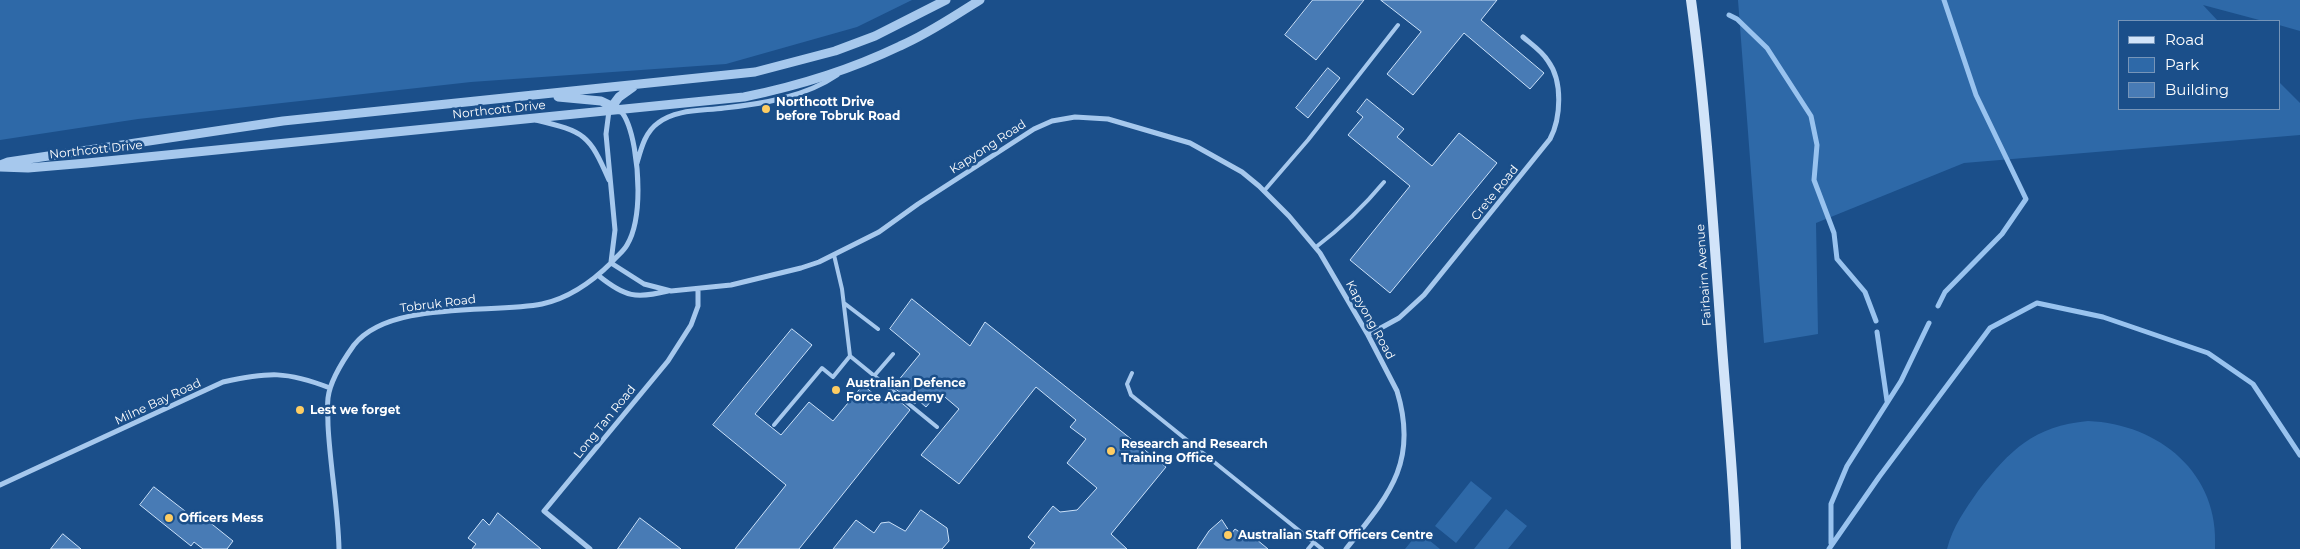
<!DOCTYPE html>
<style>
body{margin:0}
#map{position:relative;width:2300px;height:549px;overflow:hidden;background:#1b4f8a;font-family:Montserrat,sans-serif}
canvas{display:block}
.legend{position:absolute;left:2118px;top:20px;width:162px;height:90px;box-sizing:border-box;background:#1b4f8a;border:1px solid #7695b9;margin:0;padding:6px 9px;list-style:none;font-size:15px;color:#fff}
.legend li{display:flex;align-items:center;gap:10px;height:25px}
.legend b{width:25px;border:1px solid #7695b9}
</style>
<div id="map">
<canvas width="2300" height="549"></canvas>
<ul class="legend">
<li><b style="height:6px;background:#d2e4f9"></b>Road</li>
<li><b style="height:14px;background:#2e69a8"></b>Park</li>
<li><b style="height:14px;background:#487bb5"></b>Building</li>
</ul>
</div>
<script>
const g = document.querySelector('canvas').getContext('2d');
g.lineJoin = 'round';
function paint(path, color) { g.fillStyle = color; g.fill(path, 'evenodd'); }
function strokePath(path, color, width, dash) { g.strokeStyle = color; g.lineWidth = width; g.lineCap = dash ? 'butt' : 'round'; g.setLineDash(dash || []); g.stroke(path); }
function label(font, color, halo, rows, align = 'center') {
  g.font = font + ' Montserrat,sans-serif'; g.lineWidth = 5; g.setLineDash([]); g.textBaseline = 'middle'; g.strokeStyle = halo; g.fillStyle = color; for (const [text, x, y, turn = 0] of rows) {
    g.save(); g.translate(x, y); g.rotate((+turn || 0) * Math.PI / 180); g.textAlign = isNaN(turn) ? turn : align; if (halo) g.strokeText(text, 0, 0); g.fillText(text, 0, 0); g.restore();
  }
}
const green = new Path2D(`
 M0,0H912L857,27L726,64L471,82L138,119L0,140Z
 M1738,0H2300V31L2279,25V21H2263L2203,5L2218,21H2119V109H2279V82L2300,103V135L1964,163L1816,223L1818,334L1764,343Z
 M2088,421C2159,424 2220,473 2215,549H1947C1953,526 1965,510 1978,491C2010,450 2034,426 2088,421Z
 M1471,481L1492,498L1456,543L1435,526Z
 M1506,509L1527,526L1508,549H1474Z
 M1419,532L1440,549H1405Z`);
const stream = new Path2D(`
 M1729,15L1737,19L1767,48L1811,116L1817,145L1814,180L1834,233L1837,259L1865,292L1876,321
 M1938,306L1945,292L2002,234L2026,199L1976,95L1944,0
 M1877,332L1887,401
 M1831,543V504L1847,466L1901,381L1929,323
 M1829,549L1879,477L1990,328L2037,303L2103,317L2208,353L2253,384L2300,455`);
const building = new Path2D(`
 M1313,0H1364L1316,60L1285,35Z
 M1381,0H1497L1481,20L1544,73L1530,89L1464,33L1413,95L1387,74L1421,32Z
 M1328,68L1340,78L1308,118L1296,108Z
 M1367,99L1404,129L1397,137L1432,166L1459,133L1497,163L1390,293L1350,260L1410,186L1348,135L1363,117L1357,112Z
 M912,299L970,346L985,322L1166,467L1111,534L1127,549H1030L1035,543L1028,537L1053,506L1060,512L1077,510L1097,488L1067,463L1086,439L1070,427L1076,420L1036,387L959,484L921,455L959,409L939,392L926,407L918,400L915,404L893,387L920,354L890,329Z
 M792,329L812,345L755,414L781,435L809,402L833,421L863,385L882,401L889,392L910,410L799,549H735L786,485L713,425Z
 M154,487L194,518L198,513L233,541L227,549H203L194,542L191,546L140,505Z
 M921,510L947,528L949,541L942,549H833L856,520L874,533L881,523L889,522L905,531Z
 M498,513L541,549H472L476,544L468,538L483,519L489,525Z
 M640,518L681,549H618Z
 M1222,520L1231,534L1235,529L1241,533L1244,529L1268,549H1197L1209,531Z
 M63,534L81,549H51Z`);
const service = new Path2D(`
 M1264,191L1308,140L1398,25
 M1316,247C1341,228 1364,206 1384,182
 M844,303L878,329
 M850,356L937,427
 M1132,373L1127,384L1131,395L1322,549
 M874,376L893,354
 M774,425L822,368L833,377L850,356L842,289L834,255
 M1308,549L1314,542`);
const minor = new Path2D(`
 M609,111L606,134L615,230L611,262
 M536,120C585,132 589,134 609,180
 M637,163C641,149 645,132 658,123C676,109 702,111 724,108C762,104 805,97 837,75
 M611,263L644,284L671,291L731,285L801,268L819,262L879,232L918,204L1034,129L1052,121L1075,117L1108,119L1190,143L1242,172L1259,186L1289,216L1320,253L1368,335L1397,391C1419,463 1388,496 1346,549
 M599,276C625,297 636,299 668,291
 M1368,335L1399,318L1424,295L1550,139C1561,118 1563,81 1548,61C1542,51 1531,44 1523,37
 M0,485L223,382C269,372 286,371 330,388
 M339,549C338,507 330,466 328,425C328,416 327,407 328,398C330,380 344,359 354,345C389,300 492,314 542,304C570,298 593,281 612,262C617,256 623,252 627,245C636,230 638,207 638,190C638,169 634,125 620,110
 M590,549L544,511L668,361L691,325L698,306V289`);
const tertiary = new Path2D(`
 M558,97L601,101L620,110
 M610,109L619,97L633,87
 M0,165L8,162L283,121L755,72L835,51L875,36L946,0
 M0,167L28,168L87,163L744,97C798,86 850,70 900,46C928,34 954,16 980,0`);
const secondary = new Path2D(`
 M1691,0C1706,110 1713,222 1721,333C1726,405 1734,477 1736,549`);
const markers = [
 [766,109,5,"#fecd63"],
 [836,390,5,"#fecd63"],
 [300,410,5,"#fecd63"],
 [1111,451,5,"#fecd63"],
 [169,518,5,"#fecd63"],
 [1228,535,5,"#fecd63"]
];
const poiNames = [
 ["Northcott Drive",776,102],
 ["before Tobruk Road",776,116],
 ["Australian Defence",846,383],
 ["Force Academy",846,397],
 ["Lest we forget",310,410],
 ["Research and Research",1121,444],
 ["Training Office",1121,458],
 ["Officers Mess",179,518],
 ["Australian Staff Officers Centre",1238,535]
];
const streetNames = [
 ["Northcott Drive",499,110,-6],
 ["Kapyong Road",988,147,-33],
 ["Northcott Drive",96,150,-6],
 ["Crete Road",1495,193,-51],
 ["Fairbairn Avenue",1704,275,-94],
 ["Tobruk Road",438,304,-7],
 ["Kapyong Road",1370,320,61],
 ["Milne Bay Road",158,402,-25],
 ["Long Tan Road",605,422,-51]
];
paint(green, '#2e69a8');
strokePath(stream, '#99c3ef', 5);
paint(building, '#487bb5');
strokePath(building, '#cbe1f9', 1);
strokePath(service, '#a6c8ed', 4);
strokePath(minor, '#a6c8ed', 5);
strokePath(tertiary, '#a6c8ed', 9);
strokePath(secondary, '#d2e4f9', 10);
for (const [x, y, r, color] of markers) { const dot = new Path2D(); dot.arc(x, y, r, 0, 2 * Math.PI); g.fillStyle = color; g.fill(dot); strokePath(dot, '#1b4f8a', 2); }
label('bold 12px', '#fff', '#1b4f8a', poiNames, 'left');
label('12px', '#fff', '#1b4f8a', streetNames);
</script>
